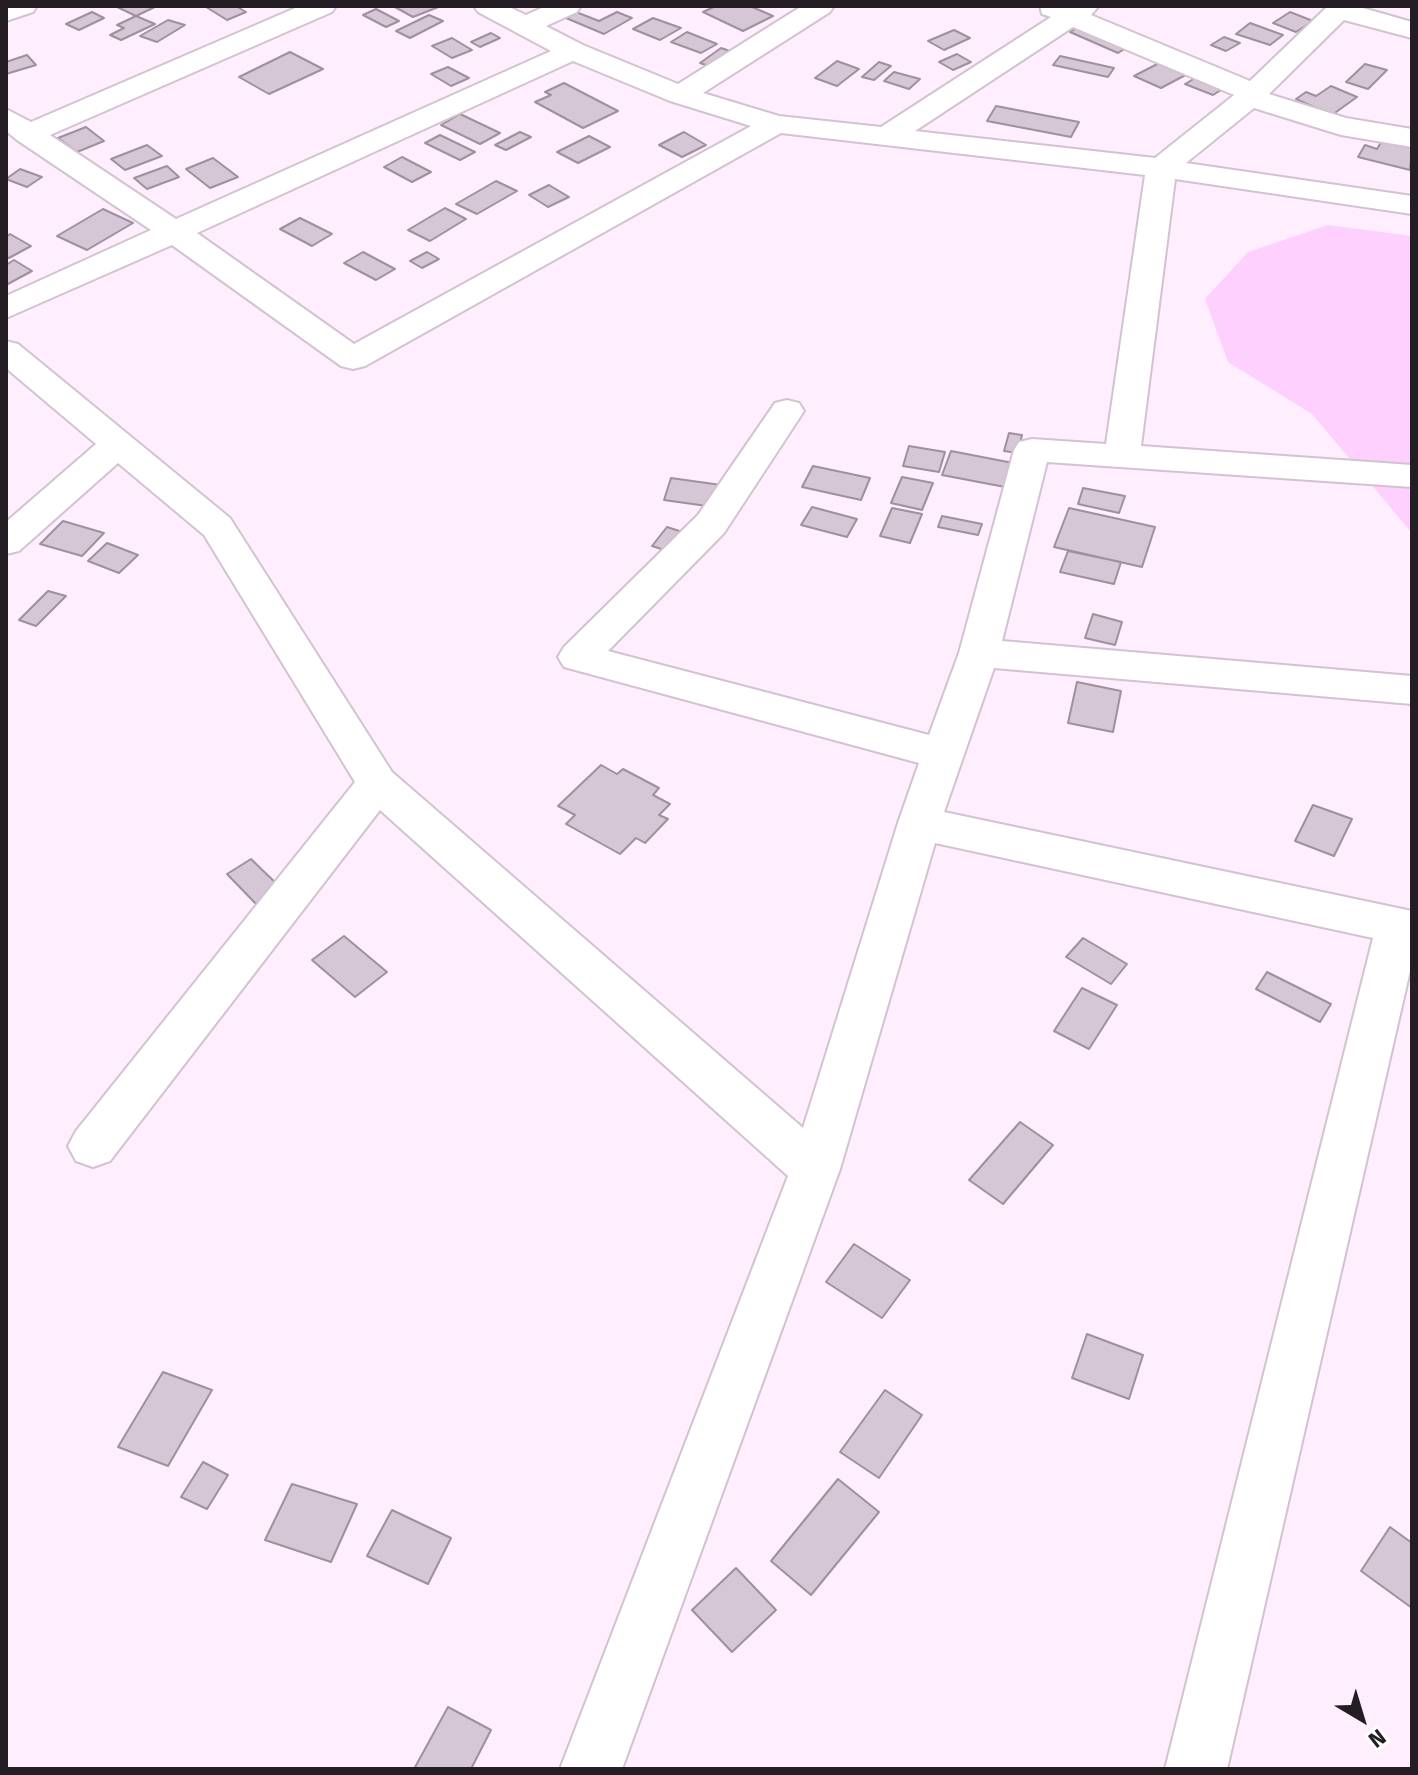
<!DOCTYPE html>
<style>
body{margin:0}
#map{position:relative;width:1418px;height:1775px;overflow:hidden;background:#feeefe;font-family:"Fira Sans",sans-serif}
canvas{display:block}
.frame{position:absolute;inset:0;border:8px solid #241e24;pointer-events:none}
.north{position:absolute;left:1322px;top:1679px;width:80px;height:80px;-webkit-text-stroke:6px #fff;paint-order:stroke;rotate:142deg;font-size:22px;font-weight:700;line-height:32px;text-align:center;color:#241e24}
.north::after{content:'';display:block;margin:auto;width:28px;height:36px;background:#241e24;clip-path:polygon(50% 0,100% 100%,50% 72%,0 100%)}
</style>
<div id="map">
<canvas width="1418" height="1775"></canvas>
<div class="frame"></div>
<div class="north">N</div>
</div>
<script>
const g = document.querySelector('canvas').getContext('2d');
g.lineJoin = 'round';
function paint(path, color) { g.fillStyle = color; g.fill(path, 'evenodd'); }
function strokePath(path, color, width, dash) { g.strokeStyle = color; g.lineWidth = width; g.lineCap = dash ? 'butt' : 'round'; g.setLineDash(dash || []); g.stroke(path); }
const green = new Path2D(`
 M1328,225L1412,236V533L1312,414L1228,362L1205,299L1248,252Z`);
const building = new Path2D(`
 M115,6H157L136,16Z
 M236,6L246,12L227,20L206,7Z
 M393,6H441L413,17Z
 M716,6H750L773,16L743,31L703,12Z
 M376,9L399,21L386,27L363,15Z
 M92,12L104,18L79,30L66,24Z
 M576,12L599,21L617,12L632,18L604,34L566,18Z
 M1290,12L1313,21L1296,32L1273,23Z
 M429,15L443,21L410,38L396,31Z
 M136,16L155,24L121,40L110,35L124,28L117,25Z
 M653,18L681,28L660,40L633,29Z
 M168,20L185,25L157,42L140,36Z
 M1086,23L1134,43L1118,53L1070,32Z
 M1250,23L1283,35L1270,45L1236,34Z
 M954,30L970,38L944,50L928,41Z
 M687,32L717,44L701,53L671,42Z
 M491,33L500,38L480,47L471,42Z
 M1224,37L1240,43L1226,51L1211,45Z
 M452,38L472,50L452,58L432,46Z
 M721,48L736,53L715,68L700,63Z
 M290,52L323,69L269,94L239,77Z
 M957,54L971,62L953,70L939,62Z
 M27,55L36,65L6,74V62Z
 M1060,56L1114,68L1108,77L1053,65Z
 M1167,59L1193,71L1161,88L1134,76Z
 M837,61L859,69L837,86L815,78Z
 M879,62L891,66L874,80L862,77Z
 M1365,64L1387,70L1368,89L1346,82Z
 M448,67L469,78L451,86L431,74Z
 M894,72L920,79L909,89L884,81Z
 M1202,74L1229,85L1213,95L1185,84Z
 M564,83L618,111L583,128L535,102L551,95L545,92Z
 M1331,86L1357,97L1332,115L1296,99L1306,92L1316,96Z
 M996,106L1079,122L1071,137L987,121Z
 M460,114L500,133L480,144L441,125Z
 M86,127L104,141L77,152L58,138Z
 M520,132L531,137L506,150L495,145Z
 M684,132L706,145L682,157L659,145Z
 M440,135L475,152L460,160L425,143Z
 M589,136L610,147L578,163L557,152Z
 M1383,139L1412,147L1410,170L1358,157L1365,145L1377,149Z
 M147,145L162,156L125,170L111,159Z
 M402,157L431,172L412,182L384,167Z
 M213,158L238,177L210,188L186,169Z
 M167,166L179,177L147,189L134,178Z
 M20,169L42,177L27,187L6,179Z
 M496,181L517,191L477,214L456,204Z
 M549,185L569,197L548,207L529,195Z
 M445,208L466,219L430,241L408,230Z
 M103,209L133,223L87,250L57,236Z
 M300,218L332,234L312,246L280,229Z
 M10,234L31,246L9,258L6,257V237Z
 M363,252L395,269L376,280L344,263Z
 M427,252L439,259L422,268L410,261Z
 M14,260L32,271L6,285V265Z
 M1009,433L1022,435L1018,453L1004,451Z
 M909,446L945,452L939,472L903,466Z
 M951,451L1013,463L1005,487L942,475Z
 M813,466L870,478L861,500L802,487Z
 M902,477L933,483L922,510L891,503Z
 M671,478L721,485L714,507L664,500Z
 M1083,488L1125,496L1119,513L1078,504Z
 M812,507L857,519L847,537L801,525Z
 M892,508L922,514L910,543L880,536Z
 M1069,508L1155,527L1142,567L1054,547Z
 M942,516L982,524L978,535L938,527Z
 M63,521L104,533L82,556L40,544Z
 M667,527L707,540L692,559L652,546Z
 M107,543L138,555L119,573L88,561Z
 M1068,551L1121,562L1114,584L1060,572Z
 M48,591L66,596L36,626L19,620Z
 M1093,614L1122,622L1115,645L1085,638Z
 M1077,682L1121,691L1113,732L1068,723Z
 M601,765L617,774L623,769L659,788L653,795L670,804L659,815L668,819L645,843L636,838L620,854L566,824L575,815L558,806Z
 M1313,805L1352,819L1334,856L1295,841Z
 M251,859L282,889L257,905L227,874Z
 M344,936L387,972L355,997L312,960Z
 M1083,938L1127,964L1111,984L1066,957Z
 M1267,972L1331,1004L1320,1022L1256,989Z
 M1082,988L1117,1005L1089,1049L1054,1031Z
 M1020,1122L1053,1145L1003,1204L969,1180Z
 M854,1244L910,1280L882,1318L826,1282Z
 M1087,1334L1143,1355L1129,1399L1072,1378Z
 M163,1372L212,1390L168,1466L118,1447Z
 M885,1390L922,1415L879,1478L840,1452Z
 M203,1462L228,1475L207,1509L181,1497Z
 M838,1479L879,1512L811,1595L771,1561Z
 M292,1484L357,1504L331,1562L265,1540Z
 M392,1510L451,1538L428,1584L367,1556Z
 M1390,1527L1412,1543V1608L1361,1571Z
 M736,1568L776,1610L732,1652L692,1610Z
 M448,1707L491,1730L471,1769H414Z`);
const minor = new Path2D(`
 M6,6H37L33,12L6,21Z
 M300,6H336L332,12L50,135L176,219L551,51L478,12L474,6H507L526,15L546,6H581L577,12L546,26L583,45L678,84L802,6H834L830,12L703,93L779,116L881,127L1051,17L1042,14L1040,6H1099L1091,15L1250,81L1328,6H1356L1412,22V38L1344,20L1269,94L1346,118L1412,129V147L1341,135L1254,108L1186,163L1412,196V214L1175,179L1141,446L1412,465V487L1047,462L1002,641L1412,676V704L994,668L944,812L1412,911V962L1227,1769H1165L1373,938L935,843L840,1169L622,1769H560L788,1176L380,810L110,1161L93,1167L76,1161L68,1146L76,1131L355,782L204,535L118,463L19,551L6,554V522L96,444L6,368V341L18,344L230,518L392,772L803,1128L898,823L919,763L564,667L558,657L564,647L698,515L775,403L787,400L799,403L804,411L724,533L608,651L929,735L959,653L1014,450L1019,442L1032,439L1106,444L1145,175L781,133L365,366L353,369L341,366L172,245L6,318V296L151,230L17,140L6,131V109L31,122ZM1073,27L1234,95L1155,158L915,131ZM573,61L670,101L751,126L354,344L197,233Z`);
paint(green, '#fdd0fd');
paint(building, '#d6c7d6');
strokePath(building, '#9f909f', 2);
strokePath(minor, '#d2c2d2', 4);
paint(minor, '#fff');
</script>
